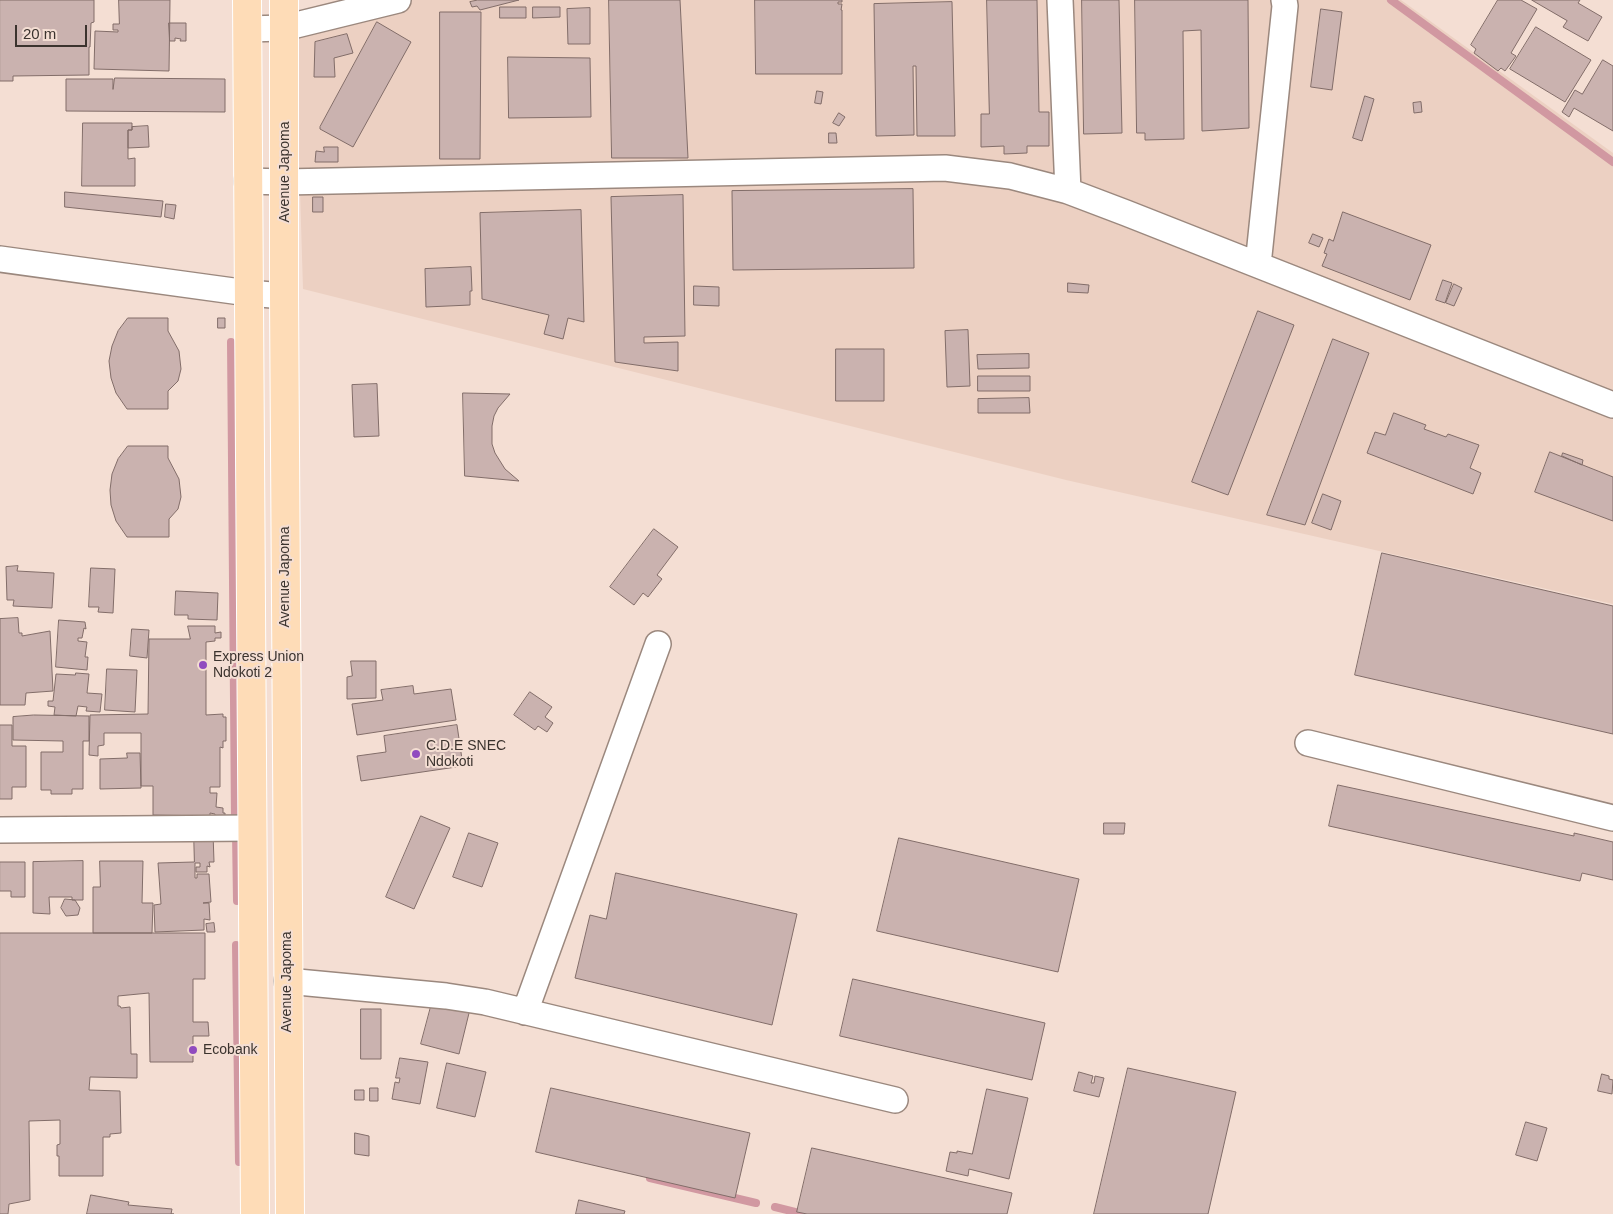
<!DOCTYPE html>
<style>
body{margin:0}
#map{position:relative;width:1613px;height:1214px;overflow:hidden;background:#f4ded3;font-family:Helvetica,sans-serif}
canvas{display:block}
.scale{position:absolute;left:15px;top:25px;width:72px;height:22px;box-sizing:border-box;border:2px solid #3b332e;border-top:0;padding-left:6px;font-size:15px;line-height:18px;white-space:nowrap;color:#3b332e;-webkit-text-stroke:4px #f4ded3;paint-order:stroke}
</style>
<div id="map">
<canvas width="1613" height="1214"></canvas>
<div class="scale">20 m</div>
</div>
<script>
const g = document.querySelector('canvas').getContext('2d');
g.lineJoin = 'round';
function paint(path, color) { g.fillStyle = color; g.fill(path, 'evenodd'); }
function strokePath(path, color, width, dash) { g.strokeStyle = color; g.lineWidth = width; g.lineCap = dash ? 'butt' : 'round'; g.setLineDash(dash || []); g.stroke(path); }
function label(font, color, halo, rows, align = 'center') {
  g.font = font + ' Helvetica,sans-serif'; g.lineWidth = 4; g.setLineDash([]); g.textBaseline = 'middle'; g.strokeStyle = halo; g.fillStyle = color; for (const [text, x, y, turn = 0] of rows) {
    g.save(); g.translate(x, y); g.rotate((+turn || 0) * Math.PI / 180); g.textAlign = isNaN(turn) ? turn : align; if (halo) g.strokeText(text, 0, 0); g.fillText(text, 0, 0); g.restore();
  }
}
const built = new Path2D(`
 M398,0H1401L1613,153V604L1066,480L303,289L295,25Z`);
const stream = new Path2D(`
 M1391,0L1613,162
 M231,342L235,820
 M236,834L237,901
 M236,945L239,1162
 M650,1178L756,1203
 M775,1207L803,1214`);
const building = new Path2D(`
 M0,0H94V22L91,23L90,47H89V75L13,76V81H0Z
 M119,0H170L169,71L94,69L95,31L118,32V30H113V24H119Z
 M478,0H519L480,10L477,6L472,7L470,2Z
 M609,0H680L688,158H612Z
 M755,0H842V2H838V4H842L841,10H842V74H756Z
 M987,0H1037L1039,112H1049V146H1027V153L1004,154V146L981,147V114H989Z
 M1082,0H1119L1122,133L1084,134Z
 M1135,0H1248L1249,128L1202,131L1201,30L1183,31L1184,139L1145,140V133H1137Z
 M1498,0H1521L1537,9L1511,53L1516,56L1505,71L1501,68L1498,71L1474,53L1476,49L1471,45Z
 M1532,0H1580L1578,3L1602,17L1588,41L1563,27L1567,21Z
 M952,2L955,136H917L916,66H913L914,135L876,136L874,4Z
 M500,7H526V18H500Z
 M533,7H560V17L533,18Z
 M590,8V44H568L567,9Z
 M1321,9L1342,12L1332,90L1311,87Z
 M440,12H481L480,159H440Z
 M377,22L411,42L353,147L320,129V127Z
 M169,23H186V41H180L181,39L175,38V41H170Z
 M1536,27L1591,60L1565,102L1510,69Z
 M347,34L353,53L334,58L335,77H314L315,42Z
 M508,57L590,58L591,117L509,118Z
 M1603,60L1613,66V131L1574,108L1569,117L1562,112L1575,90L1582,94Z
 M115,78L225,79V112L66,111V79H113V89Z
 M817,91L823,92L821,104L815,103Z
 M1365,96L1374,99L1362,141L1353,138Z
 M1421,102L1422,112L1414,113L1413,103Z
 M839,113L845,117L839,126L833,123Z
 M83,123H132V130H128V159L135,158V186H82Z
 M148,126L149,147L128,148V130H132V127Z
 M829,133H836L837,143H829Z
 M324,147H338V162H315L316,151L324,152Z
 M913,189L914,268L733,270L732,191Z
 M65,192L163,201L161,217L65,207Z
 M683,195L685,336L644,337V343L678,342V371L615,362L611,197Z
 M313,197H323V212H313Z
 M166,204L176,205L174,219L165,217Z
 M581,210L584,322L568,318L563,339L544,334L549,315L482,299L480,213Z
 M1343,212L1431,245L1410,300L1322,266L1327,254L1324,253L1329,239L1333,241Z
 M1313,234L1323,238L1319,247L1309,243Z
 M471,267L472,291H470V305L426,307L425,269Z
 M1443,280L1452,283L1445,303L1436,300Z
 M1068,283L1089,285L1088,293L1068,292Z
 M1454,284L1462,288L1454,306L1446,303Z
 M694,286L719,287V306L694,305Z
 M1258,311L1294,325L1228,495L1192,482Z
 M128,318H168V331L179,351L181,369L178,381L168,391V409H127L116,393L111,378L109,361L112,346L118,331Z
 M218,318H225V328H218Z
 M968,330L970,386L947,387L945,331Z
 M1333,339L1369,353L1305,525L1267,515Z
 M836,349H884V401H836Z
 M1029,354V368L978,369L977,355Z
 M978,376H1030V391H978Z
 M377,384L379,436L354,437L352,385Z
 M463,393L510,394L498,408L494,416L492,426V444L495,453L505,469L519,481L465,476Z
 M1029,398L1030,413H978V399Z
 M1394,413L1426,425L1424,429L1446,437L1448,434L1479,445L1470,468L1481,473L1473,494L1367,453L1375,432L1385,435Z
 M128,446H168V458L179,479L181,497L178,509L169,519V537H127L116,521L111,505L110,490L112,474L118,459Z
 M1550,452L1613,477V521L1535,492Z
 M1563,453L1583,460L1582,465L1562,456Z
 M1323,494L1341,501L1331,530L1312,523Z
 M654,529L678,547L657,575L662,579L648,597L643,593L634,605L610,587Z
 M1382,553L1613,606V734L1355,675Z
 M18,566L17,571L54,573L52,608L13,606L14,600H7L6,567Z
 M91,568L115,569L113,613L98,612L99,607H89Z
 M176,591L218,593L217,620L188,619V615H175Z
 M18,618L19,633H22V636L50,631L53,691L26,693L25,705H0V619Z
 M59,620L85,622L86,629L84,628L82,638H78V641L87,642L85,657H88L87,670L56,667Z
 M188,626H215V633L221,632V638H215V641L206,642V715L223,714V717H226V741H223V748L220,747V787H210V793H217L216,807L223,808V813H225V817L215,816V814L210,813V816L153,815V786H141V733H104V745L98,746V756L89,755L90,715L148,714L149,639H190Z
 M132,629L149,630L147,658L130,656Z
 M351,661H376V698L347,699V677L352,676Z
 M107,669L137,670L135,712L105,710Z
 M76,673L89,674L87,693L102,694L100,712L86,711L87,707L78,706L76,716L54,715L55,707L48,706V701H53L56,674L75,675Z
 M413,686L414,694L451,689L456,720L357,735L352,704L383,700L381,690Z
 M530,692L552,707L545,717L553,723L547,732L538,726L535,730L514,715Z
 M34,715L89,716V741H83V789H72V794H51V790H41V752H63V741L13,740V717Z
 M0,725H12V746H26V787H12V799H0Z
 M457,725L463,766L361,781L357,756L386,752L384,736Z
 M127,753H140L141,788L100,789V759L127,758Z
 M1338,785L1574,836V833L1613,842V880L1582,873L1580,881L1329,826Z
 M421,816L450,828L414,909L386,897Z
 M1104,823H1125L1124,834H1104Z
 M194,833H213L214,862H209L210,867L207,866V872H196V867H200V863H195V878H197V874H209L211,902L203,903H209L210,920L204,919V930L155,932L154,905L161,904L158,863L194,862Z
 M469,833L498,843L482,887L453,877Z
 M899,838L1079,879L1058,972L877,931Z
 M83,861V900H72V897H49L50,914L33,913V862Z
 M100,861H143L142,903H153L152,933H93V887H100Z
 M0,862H25V897H11V891H0Z
 M616,873L797,914L772,1025L575,978L590,915L606,919Z
 M65,899L75,900L80,908L78,915L66,916L61,908Z
 M214,923L215,932H207L206,924Z
 M0,933H205V979H193V1022H208L209,1036H193V1062H150L149,993L118,996V1006H120L121,1008L130,1007L131,1054H137V1078L90,1077L89,1090L120,1091L121,1133L110,1134V1137H103V1176H59V1156H57V1145L60,1144V1120L29,1121L30,1200L9,1204L8,1214H0Z
 M853,979L1045,1023L1032,1080L840,1036Z
 M433,999L470,1009L459,1054L421,1044Z
 M361,1009H381V1059H361Z
 M400,1058L428,1062L420,1104L392,1099L395,1082L399,1083L400,1078H396Z
 M447,1063L486,1072L475,1117L437,1108Z
 M1128,1068L1236,1092L1208,1214H1094Z
 M1079,1072L1093,1076L1091,1083H1094L1095,1076L1104,1078L1099,1097L1074,1091Z
 M1602,1074L1609,1076V1079L1613,1080L1612,1094L1598,1091Z
 M370,1088H378V1101H370Z
 M551,1088L750,1133L735,1198L536,1152Z
 M987,1089L1028,1098L1009,1179L969,1169L968,1176L946,1171L950,1152L957,1153V1151L972,1154Z
 M355,1090H364V1100H355Z
 M1526,1122L1547,1128L1537,1161L1516,1155Z
 M355,1133L369,1136V1156L355,1154Z
 M812,1148L1012,1193L1007,1214H807L797,1212Z
 M91,1195L129,1202L128,1205L172,1209L171,1214H174H87Z
 M579,1200L625,1211L624,1214H576Z`);
const minor = new Path2D(`
 M1060,0L1068,191
 M247,29L284,28L398,0
 M247,181L285,182L945,168L1010,176L1068,191L1126,213L1613,405
 M0,259L248,293L284,296
 M1258,265L1285,6L1284,0
 M1308,743L1613,818
 M0,830L253,828
 M287,981L446,996L485,1002L895,1100
 M525,1012L658,644`);
const major = new Path2D(`
 M247,0L255,1214
 M284,0V296L290,1214`);
const markers = [
 [203,665,5,"#904bbf"],
 [416,754,5,"#904bbf"],
 [193,1050,5,"#904bbf"]
];
const streetNames = [
 ["Avenue Japoma",285,172,-90],
 ["Avenue Japoma",285,577,-90],
 ["Avenue Japoma",287,982,-90]
];
const poiNames = [
 ["Express Union",213,657],
 ["Ndokoti 2",213,673],
 ["C.D.E SNEC",426,746],
 ["Ndokoti",426,762],
 ["Ecobank",203,1050]
];
paint(built, '#ecd0c2');
strokePath(stream, '#d198a1', 8);
paint(building, '#cab2af');
strokePath(building, '#826d69', 1);
strokePath(minor, '#9b887e', 28);
strokePath(major, '#fff', 30);
strokePath(minor, '#fff', 25);
strokePath(major, '#fedcb7', 28);
for (const [x, y, r, color] of markers) { const dot = new Path2D(); dot.arc(x, y, r, 0, 2 * Math.PI); g.fillStyle = color; g.fill(dot); strokePath(dot, '#f4ded3', 2); }
label('14px', '#3b332e', '#f4ded3', streetNames);
label('14px', '#3b332e', '#f4ded3', poiNames, 'left');
</script>
